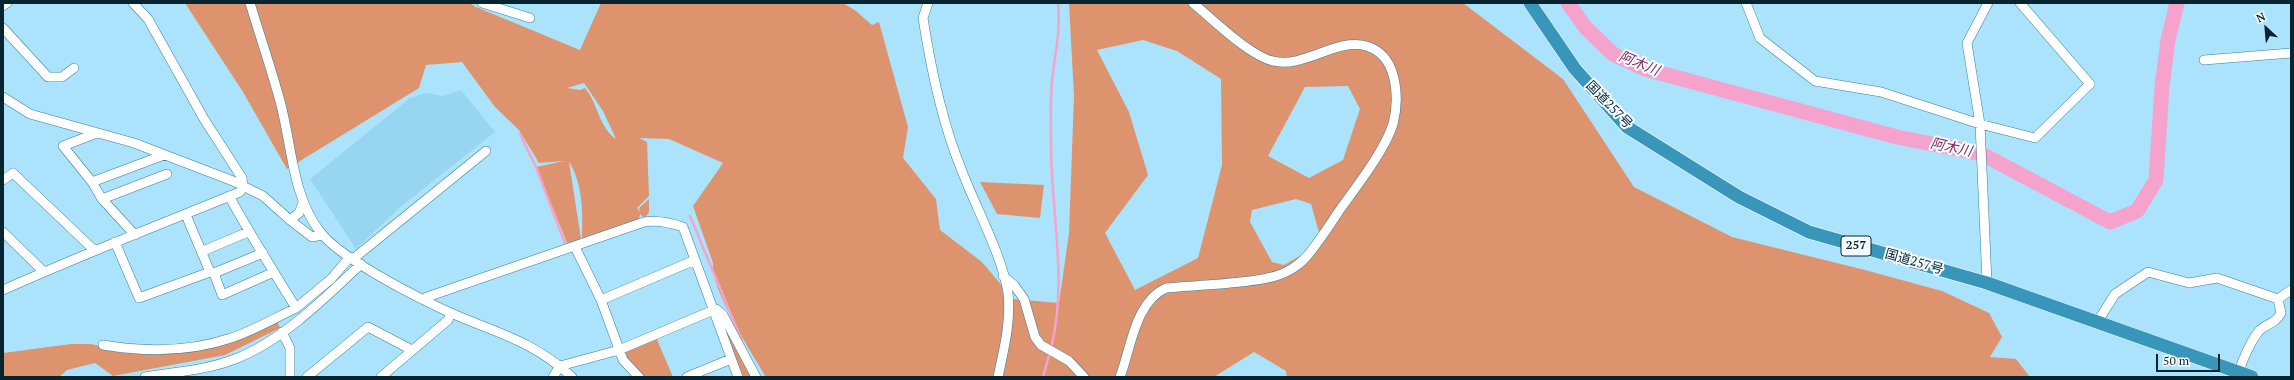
<!DOCTYPE html>
<meta charset="utf-8">
<style>
body{margin:0}
#map{position:relative;width:2294px;height:380px;overflow:hidden;background:#ace3fc;font-family:"PT Serif",serif}
canvas{display:block}
.frame{position:absolute;inset:0;border:4px solid #072531;pointer-events:none}
.north{position:absolute;left:2246px;top:8px;width:40px;height:40px;-webkit-text-stroke:3px #f5fcff;paint-order:stroke;rotate:334deg;font-size:11px;font-weight:700;line-height:16px;text-align:center;color:#072531}
.north::after{content:'';display:block;margin:auto;width:14px;height:18px;background:#072531;clip-path:polygon(50% 0,100% 100%,50% 72%,0 100%)}
.scale{position:absolute;left:2156px;top:354px;width:64px;height:18px;box-sizing:border-box;border:2px solid #072531;border-top:0;padding-left:5px;font-size:12px;line-height:14px;white-space:nowrap;color:#072531;-webkit-text-stroke:3px #f5fcff;paint-order:stroke}
</style>
<div id="map">
<canvas width="2294" height="380"></canvas>
<div class="frame"></div>
<div class="north">N</div>
<div class="scale">50 m</div>
</div>
<script>
const g = document.querySelector('canvas').getContext('2d');
g.lineJoin = 'round';
function paint(path, color) { g.fillStyle = color; g.fill(path, 'evenodd'); }
function strokePath(path, color, width, dash) { g.strokeStyle = color; g.lineWidth = width; g.lineCap = dash ? 'butt' : 'round'; g.setLineDash(dash || []); g.stroke(path); }
function label(font, color, halo, rows, align = 'center') {
  g.font = font + ' "PT Serif","Noto Sans JP",serif'; g.lineWidth = 4; g.setLineDash([]); g.textBaseline = 'middle'; g.strokeStyle = halo; g.fillStyle = color; for (const [text, x, y, turn = 0] of rows) {
    g.save(); g.translate(x, y); g.rotate((+turn || 0) * Math.PI / 180); g.textAlign = isNaN(turn) ? turn : align; if (halo) g.strokeText(text, 0, 0); g.fillText(text, 0, 0); g.restore();
  }
}
const built = new Path2D(`
 M461,90L495,132L398,209L356,249L310,179L410,98L426,93L443,96Z`);
const green = new Path2D(`
 M185,3H470L476,7L580,50L601,3H843L856,11L872,25L879,22L908,127L903,158L936,199L940,230L982,262L1013,299L1059,303L1069,233L1074,96L1069,3H1463L1563,79L1634,187L1732,237L1865,270L1942,291L1989,313L2002,337L1990,357L2016,359L2030,377H1287L1286,371L1254,352L1214,377H766C751,351 711,291 713,263L693,206L723,163L669,139L639,138L647,142L649,196L637,208L640,212L639,208L649,199V212L645,218L640,214L639,219L582,239C583,215 583,183 569,162L581,239L568,245L536,167L564,161L539,163L519,130L495,107L462,62L426,65L419,88L287,169L243,92ZM1143,40L1177,51L1221,79L1222,165L1198,258L1135,290L1105,233L1148,175L1129,112L1097,50ZM584,83L603,111L616,139C598,126 598,103 585,88L580,90L567,88ZM1348,86L1360,109L1343,160L1309,178L1268,156L1305,87ZM1296,199L1311,204L1320,236L1314,248L1284,265L1272,262L1250,222L1252,210Z
 M980,182L1044,185L1040,218L997,214Z
 M277,321L280,328L225,355L113,376L95,363L67,370L59,377H3V353L71,344H91L125,352H168Z
 M725,329L751,377H742Z
 M655,335L673,377H645L623,355L627,348Z`);
const stream = new Path2D(`
 M520,134L536,167L566,246
 M690,216L742,341
 M1051,348C1068,281 1051,212 1051,145C1051,124 1050,102 1052,81C1055,55 1061,29 1058,3
 M1043,377L1050,352`);
const river = new Path2D(`
 M1568,3L1585,27L1613,54L1645,69L1897,137L1982,154L2110,222L2137,211L2156,180L2162,87L2168,40L2177,3`);
const minor = new Path2D(`
 M250,3C260,36 271,68 280,101C292,145 292,197 321,233C341,258 407,292 436,306C486,331 528,336 572,377
 M482,3L530,18
 M928,3L923,18C931,70 942,123 962,171C976,208 1002,255 1008,293C1011,322 1004,349 998,377
 M1746,3L1760,38L1815,81L1881,92L1980,124L2035,138L2090,84L2020,3
 M3,6L7,3
 M3,28L48,77H62L74,68
 M2204,60L2291,53
 M3,97L30,114L134,143L233,181L263,196L290,220L312,237L322,235
 M97,133L63,146L92,182L102,199L135,235
 M3,180L13,173L94,250
 M92,182L164,155
 M229,196C250,234 273,271 296,308L331,279L350,257
 M102,199L167,174
 M186,215L210,272L214,273L222,295L274,272
 M290,220L299,213L303,203
 M3,232L44,272
 M115,242L139,298L210,272
 M575,247L601,300L623,360L639,377
 M203,251L248,232
 M353,259L486,151
 M214,273L263,253
 M1003,276L1014,285L1024,299L1035,337L1041,345L1069,361L1084,377
 M1987,283L1980,124L1967,43L1988,3
 M3,290C81,255 161,224 240,192L243,187L242,178L204,119L148,19L133,3
 M424,300L427,297L644,222C655,220 671,223 683,227L738,377
 M601,300L695,260
 M2098,321L2115,294L2148,272L2189,283L2217,278L2278,299L2291,290
 M282,332L290,348V377
 M103,345C145,352 190,352 231,338C253,331 275,318 296,308
 M2239,372C2242,361 2252,338 2260,330C2269,322 2274,325 2281,313L2278,299
 M145,377C175,372 207,370 235,359C282,341 325,298 361,264
 M307,377L368,327L412,350
 M381,377L448,320L451,314
 M553,377L560,366L619,350L716,309L723,315L756,377
 M687,377L731,359
 M1120,377C1131,348 1135,302 1166,288C1195,285 1263,284 1286,272C1294,268 1302,262 1307,256C1319,242 1329,226 1339,211C1356,187 1384,152 1393,124C1399,102 1398,65 1377,51C1345,29 1307,70 1273,61C1250,56 1212,19 1193,3`);
const highway = new Path2D(`
 M1530,3L1575,69L1627,127L1739,197L1809,232L1987,283L2252,377`);
const shields = [
 [1856,246,30]
];
const shieldNames = [
 ["257",1856,246]
];
const streetNames = [
 ["国道257号",1609,105,46],
 ["国道257号",1914,262,16]
];
const waterNames = [
 ["阿木川",1639,64,22],
 ["阿木川",1951,148,12]
];
paint(built, '#98d5f0');
paint(green, '#dd936d');
strokePath(stream, '#f5a2cd', 2.5);
strokePath(river, '#f5a2cd', 15);
strokePath(minor, '#387e9a', 10);
strokePath(highway, '#fff', 14);
strokePath(minor, '#fff', 9);
strokePath(highway, '#3896ba', 13);
for (const [x, y, w] of shields) { const box = new Path2D(); box.roundRect(x - w / 2, y - 10, w, 20, 3); g.fillStyle = '#f5fcff'; g.fill(box); strokePath(box, '#072531', 1); }
label('bold 12px', '#072531', null, shieldNames);
label('13px', '#072531', '#f5fcff', streetNames);
label('italic 14px', '#82245c', '#f5fcff', waterNames);
</script>
